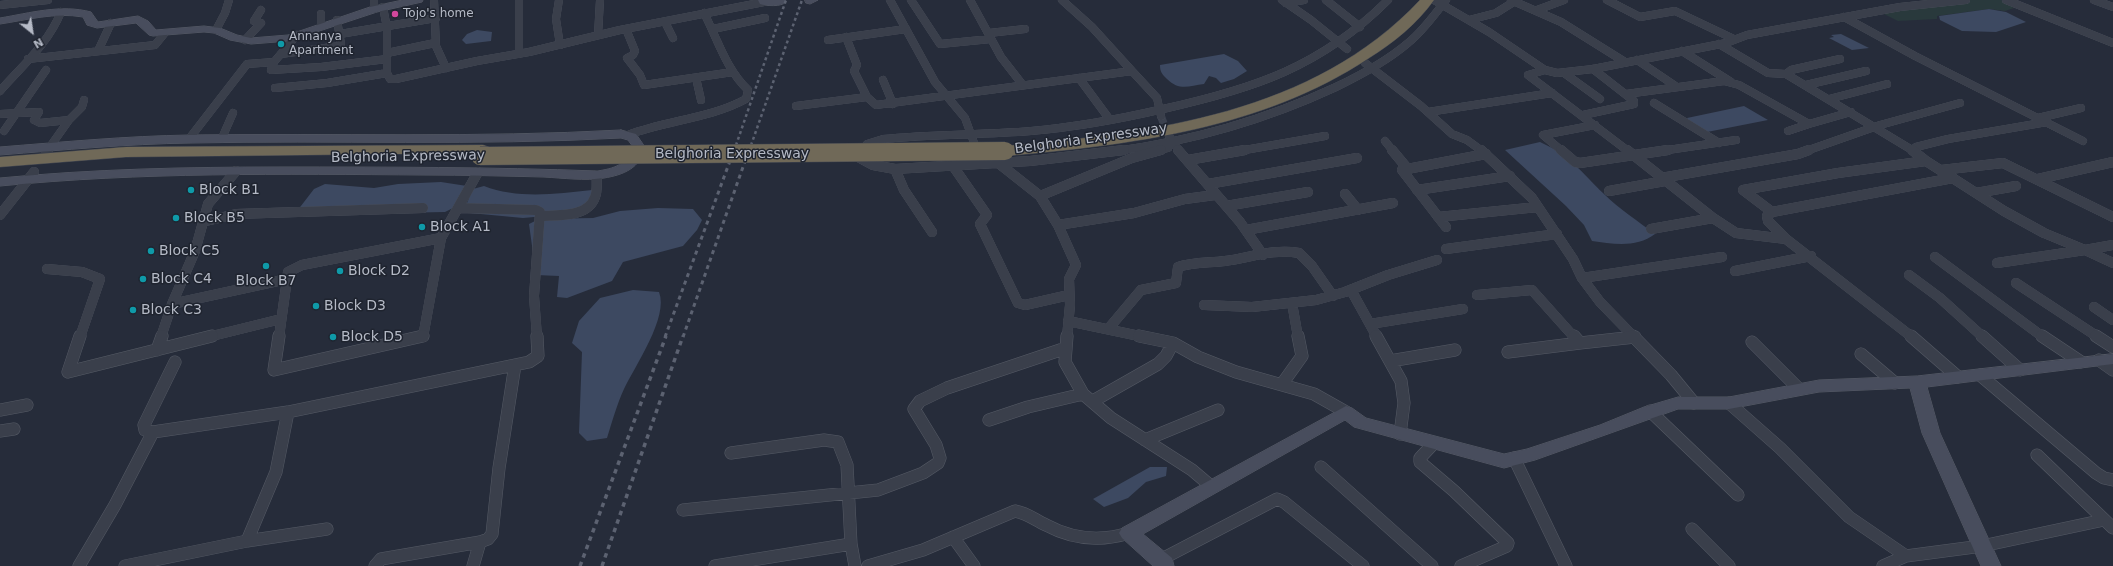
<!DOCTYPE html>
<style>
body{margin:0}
#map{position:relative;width:2113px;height:566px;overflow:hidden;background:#262c3a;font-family:"DejaVu Sans",sans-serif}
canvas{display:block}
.north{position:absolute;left:12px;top:12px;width:40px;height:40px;-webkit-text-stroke:3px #1f242f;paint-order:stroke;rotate:150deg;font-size:11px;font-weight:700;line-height:16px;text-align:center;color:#b5bac6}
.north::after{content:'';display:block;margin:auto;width:14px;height:18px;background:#b5bac6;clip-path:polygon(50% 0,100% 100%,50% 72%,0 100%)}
</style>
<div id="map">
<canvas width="2113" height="566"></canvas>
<div class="north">N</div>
</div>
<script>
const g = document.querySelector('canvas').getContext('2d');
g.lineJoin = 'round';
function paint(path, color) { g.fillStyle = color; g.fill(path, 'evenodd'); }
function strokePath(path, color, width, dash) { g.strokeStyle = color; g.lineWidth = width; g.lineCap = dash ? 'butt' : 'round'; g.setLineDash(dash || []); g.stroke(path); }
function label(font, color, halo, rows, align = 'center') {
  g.font = font + ' "DejaVu Sans",sans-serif'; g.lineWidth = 3; g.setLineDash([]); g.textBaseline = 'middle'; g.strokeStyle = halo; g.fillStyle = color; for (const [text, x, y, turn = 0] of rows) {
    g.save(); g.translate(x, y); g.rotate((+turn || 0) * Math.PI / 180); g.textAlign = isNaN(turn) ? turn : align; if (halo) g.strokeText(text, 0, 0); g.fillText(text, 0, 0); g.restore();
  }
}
const green = new Path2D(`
 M1970,0H2001L2014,8L2005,11L1989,9L1937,16V19L1898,21L1880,12Z`);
const water = new Path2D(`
 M1989,9L2006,12L2026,22L1996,32L1962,31L1940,20L1939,16Z
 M477,30L492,32L491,41L466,44L462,40L467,34Z
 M1841,34L1869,48L1852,50L1829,38L1834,37L1831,35Z
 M1224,54L1238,61L1247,71L1234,79L1221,83L1216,78L1209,76L1204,84C1189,86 1179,91 1167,79C1162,74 1160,72 1160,65Z
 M1744,106L1768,120L1707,132L1689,122L1687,118Z
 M1540,142C1571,156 1581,172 1604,194C1619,209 1638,221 1655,234C1637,248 1613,244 1592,241L1584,225L1566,206L1505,150Z
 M441,182L467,186L457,206L445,212L294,215L314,189L325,184L374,188L398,184Z
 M484,186C517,199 556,194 592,190L599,195L597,202L557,215L523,218L470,213L464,210L473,189Z
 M658,208L693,209L702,220L697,230L683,246L623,262L612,281L567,298L557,297L559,276L536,275L529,224L539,219L593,218L620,211Z
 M633,290L659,292C669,317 635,366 624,389C617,404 612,422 607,438L587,441L579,433L582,352L572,343L579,321L600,298Z
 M1150,467H1167L1166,476L1146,482L1128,498L1104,507L1093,499Z`);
const streetTunnel = new Path2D(`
 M1161,116L1167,133`);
const streetFar2 = new Path2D(`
 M374,0V9
 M434,0L436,46L446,68
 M519,0V54
 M559,0L556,19L560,45
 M890,0L935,82L965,118L977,151
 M911,0L940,44L991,39
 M970,0L1001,57L1022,84
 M1062,0L1092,27L1132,71
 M1282,0L1311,20L1347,49
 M1326,0L1360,27
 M1434,0L1489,32L1545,70L1528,75L1628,151
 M1511,0L1561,22L1625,62
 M1607,0L1640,17L1675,11L1734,39
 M2006,0L2113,43
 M2094,0L2113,7
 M1286,3L1304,0
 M0,5L48,0
 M383,7L387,28V73L390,79H396L477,61L529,52L620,30L764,2
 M1537,10L1564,0
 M321,14V26
 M1844,17L1915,56L2083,141
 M1469,20L1496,13L1515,1
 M665,22L673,38
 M626,29L635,51L633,55L627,58L640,75L644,85L733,72
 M713,29L765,18
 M216,30L225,13L229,0
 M989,33L1025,29
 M340,34L436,18
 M598,35L600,0
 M846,37L857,65L854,71L867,97L876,105L1132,71L1157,98L1161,116
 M245,40L261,23L254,21L261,10
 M828,40L906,29
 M1719,44L1768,73L1786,74
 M98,51L111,23
 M1682,51L1731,82
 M387,53L435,43
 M281,54L339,46L341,44L337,20
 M28,59L155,45L164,34
 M1840,59L1791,70L1786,74L1912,150
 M1637,60L1677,87
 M274,62L271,70L321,67L387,59
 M1365,63L1421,106L1452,134L1467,140L1482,151
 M1545,70L1557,73L1593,69L1726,43L1747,35L1900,7L1966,0
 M1564,73L1600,99
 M696,78L701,100
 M1079,78L1110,120
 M883,80L893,104
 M1806,85L1866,71
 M275,88L327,83L387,73
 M0,91C22,66 48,44 61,12
 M1626,94L1724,81L1739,85L1809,124L1851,112
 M1829,99L1887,84
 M1654,103L1719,143
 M796,106L867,97
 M1428,112L1552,93
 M0,114L39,112L34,120L40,123L69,120L47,151
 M1583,115L1634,104V101L1593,69
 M2038,118L2081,108
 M69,120L82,107L84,100
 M4,131L46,70
 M1788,131L1809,124
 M628,135C667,120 709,119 746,99L748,90C726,69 718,40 704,13
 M1169,136L1179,151
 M222,138L233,113
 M189,139L247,64L274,62L297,35
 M1385,141L1393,151
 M861,151L867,144L883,139C932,134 982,135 1031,131C1076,127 1120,119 1163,109C1253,89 1321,67 1388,0
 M1116,151C1192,141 1267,119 1336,87C1361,75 1387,61 1408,43C1423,31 1434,15 1446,0
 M1157,151L1168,148
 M1239,151L1325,136
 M1562,151L1543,135L1595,125
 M1661,151L1736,140
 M1806,151L1880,125L1960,103
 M1913,151L1912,150L1916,147L1948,139L2047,122`);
const streetFar1 = new Path2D(`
 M862,150L860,158L873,165L895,169L1030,161L1124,150
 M977,150L979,155
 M1178,150L1240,222L1263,255
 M1392,150L1407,168
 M1481,150L1532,198L1573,259L1582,278L1600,302L1634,337
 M1561,150L1575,162L1580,163L1668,150
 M1627,150L1713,218L1736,233L1786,239L1912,337
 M46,153L48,150
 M1188,160L1245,150
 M1926,161L2004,211L2044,233L2085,250L2113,245
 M997,162L1040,196L1058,225L1076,265L1069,279L1070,305L1067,337
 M953,166L987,215L980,224L1018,303L1025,305L1069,295
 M895,169L904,190L932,232
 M1941,170L2003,163L2113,217
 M236,171L208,204L195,251L172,304L287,279L288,272L302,265L441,238L478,172
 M1661,178L1798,154L1809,150
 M2038,179L2113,162
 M1208,184L1357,158
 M1417,190L1510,176
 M1609,191L1665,181
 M1976,193L2016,186
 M1345,194L1358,210
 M1040,196L1132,158L1161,150
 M1226,206L1308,192
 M458,208L536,210L540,212L534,296L537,337
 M1772,212L1743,190L1838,173L1926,161L1912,150
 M0,215L34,172
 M540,216C557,215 588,218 595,197C598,190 596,182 597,175
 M1438,217L1538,207
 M202,222L236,214L423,208
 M1058,225L1134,213L1185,199L1215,195
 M1446,227L1402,170L1486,154
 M1651,229L1713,218
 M1246,230L1393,203
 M1785,238L1768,221L1767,216L1772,212L1953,178
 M1446,249L1557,234
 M1935,257L2043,337
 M1997,263L2085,250L2113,263
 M47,269L82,272L100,279L80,337
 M1735,271L1811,256
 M1909,275L1940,298L1983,337
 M1582,278L1722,257
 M2016,283L2098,337
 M1351,290L1377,337
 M1477,295L1532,290L1574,337
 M1292,303L1298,337
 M1204,305L1252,307L1316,300L1345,292L1388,275L1437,260
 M2094,307L2113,320
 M1068,321L1144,337
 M1370,324L1463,309
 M1109,328L1141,290L1176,283L1178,267C1193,262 1209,263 1225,261C1249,258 1274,248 1299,253L1312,266L1333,296
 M161,337L172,304
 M208,337L281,319
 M279,337L287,279
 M423,337L441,238`);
const street = new Path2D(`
 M80,336L68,372L212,336
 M279,336L274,370L423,336
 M1067,336L1065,362L1083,394L1111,418L1192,470L1212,487
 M1139,336L1173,343L1198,357L1236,372L1314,394L1346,412
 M1376,336L1401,381L1404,403L1400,434
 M1574,336L1580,343L1635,337
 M1633,336L1671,375L1694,403
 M1911,336L1958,377
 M1982,336L2020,370
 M2042,336L2081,362
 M2096,336L2113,347
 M1752,342L1799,389
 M157,350L162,336
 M1508,352L1580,343
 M1861,354L1895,383
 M2099,360L2113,370
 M1390,361L1455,350
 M1980,375L2096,473L2104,478L2113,480
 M1282,384L1302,356L1298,336
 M1093,401L1158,364L1166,356L1173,343
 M1729,403L1780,448L1849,517L1906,556
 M0,410L27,405
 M1650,411L1738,495
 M989,420L1028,407L1083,394
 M0,431L14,429
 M153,432L145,430L144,425L175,362
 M1145,440L1218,410
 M1434,443L1420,458V462L1454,491L1508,543L1507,546L1461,566
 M731,453L824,440L838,442L847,465L851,544L855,566
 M2037,455L2113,528
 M1514,458L1566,566
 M1321,467L1432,566
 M683,510L878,490L923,473L938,463L940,458L936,445L914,409L920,401L947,388L1066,348
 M1692,529L1729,566
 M953,537L974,566
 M247,541L276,472L288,412
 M1160,560L1277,499L1284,502L1363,566
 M79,566L115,505L153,432L288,412L529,362L538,356L537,336
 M125,566L247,541L327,529
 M375,566L381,559L480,542L488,539L492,534L499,468L515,365
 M473,566L480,542
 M715,566L851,544
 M868,566L923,550L1015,511C1027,513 1035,520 1046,525C1072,539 1100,542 1129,533
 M1883,566L1906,556L1982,546L2104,520`);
const secondary = new Path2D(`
 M403,0H423L422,2L377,12L289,41L251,44L230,40L214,33L204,32L153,36L149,35L136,23L97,28L87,25L83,17C55,12 27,20 0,24V18C30,13 61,4 91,12L98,22L138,16L148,21L156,30L204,26L220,28L237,35L251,38L288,35L370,7Z
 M758,0H785L786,2C781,7 767,6 760,4Z
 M805,0H818L810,4L806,3Z
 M621,130L636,134L645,147C641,168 623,175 604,178C585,181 563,178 544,177C504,176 464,175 425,175C283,174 141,172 0,186V178C93,169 187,167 280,167C386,167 491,167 597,171C613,169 629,164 633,147L628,140L621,138C477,146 334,140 190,143C127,144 63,150 0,155V147C63,142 127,136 190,135C334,133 478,138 621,130Z
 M2113,354V364L1927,387L1940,433L2001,566H1981L1922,433L1910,388L1819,392L1729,409H1678L1535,460L1504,468L1354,427L1345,420L1143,534L1172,558L1174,566H1153L1122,538L1119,533L1122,528L1346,406L1352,408L1366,418L1504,454L1527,449L1600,425L1644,407L1678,397H1729L1819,380L1917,376Z`);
const highway = new Path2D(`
 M1420,0H1434C1417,24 1393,43 1369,58C1262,129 1130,145 1005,156L999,154L997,151L999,148L1005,146C1153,133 1313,114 1420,0Z
 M483,145L489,147L491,150L489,153L126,157L0,167V157L126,147Z`);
const railFar2 = new Path2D(`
 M734,151L786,0
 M749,151L802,0`);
const railFar1 = new Path2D(`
 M665,337L734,150
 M683,337L749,150`);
const rail = new Path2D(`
 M580,566L666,336
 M602,566L683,336`);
const highwayBridge = new Path2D(`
 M480,156L1005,151`);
const markers = [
 [395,14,4,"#d1479c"],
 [281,44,4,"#0f9aa8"],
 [191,190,4,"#0f9aa8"],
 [176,218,4,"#0f9aa8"],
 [422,227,4,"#0f9aa8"],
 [151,251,4,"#0f9aa8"],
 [266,266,4,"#0f9aa8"],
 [340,271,4,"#0f9aa8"],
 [143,279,4,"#0f9aa8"],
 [316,306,4,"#0f9aa8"],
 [133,310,4,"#0f9aa8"],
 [333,337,4,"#0f9aa8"]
];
const farPoinames = [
 ["Tojo's home",403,14],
 ["Annanya",289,37],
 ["Apartment",289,51]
];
const streetNames = [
 ["Belghoria Expressway",1091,139,-8],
 ["Belghoria Expressway",732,154],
 ["Belghoria Expressway",408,157,-1]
];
const poiNames = [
 ["Block B1",199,190],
 ["Block B5",184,218],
 ["Block A1",430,227],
 ["Block C5",159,251],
 ["Block D2",348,271],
 ["Block C4",151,279],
 ["Block B7",266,281,"center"],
 ["Block D3",324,306],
 ["Block C3",141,310],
 ["Block D5",341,337]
];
paint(green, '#29393c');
paint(water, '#3d4961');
strokePath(streetTunnel, '#3b414f', 8, [8, 4]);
strokePath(streetFar2, '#555a65', 8);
strokePath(streetFar1, '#555a65', 10);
strokePath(street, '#555a65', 13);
strokePath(secondary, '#555a65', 1);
strokePath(highway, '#424752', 1);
strokePath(streetFar2, '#3a3f4b', 8);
strokePath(streetFar1, '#3a3f4b', 10);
strokePath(street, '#3a3f4b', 12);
paint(secondary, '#484d5d');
paint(highway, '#706958');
strokePath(railFar2, '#5c6271', 2.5, [3, 3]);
strokePath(railFar1, '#5c6271', 3, [4, 4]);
strokePath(rail, '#5c6271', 3.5, [4.5, 4.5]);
strokePath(highwayBridge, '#424752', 19, []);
strokePath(highwayBridge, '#706958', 18);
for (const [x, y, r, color] of markers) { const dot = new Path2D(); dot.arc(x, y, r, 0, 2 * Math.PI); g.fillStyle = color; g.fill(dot); strokePath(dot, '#1f242f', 1.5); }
label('12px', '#b5bac6', '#1f242f', farPoinames, 'left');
label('14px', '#b5bac6', '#1f242f', streetNames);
label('14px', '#b5bac6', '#1f242f', poiNames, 'left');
</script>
